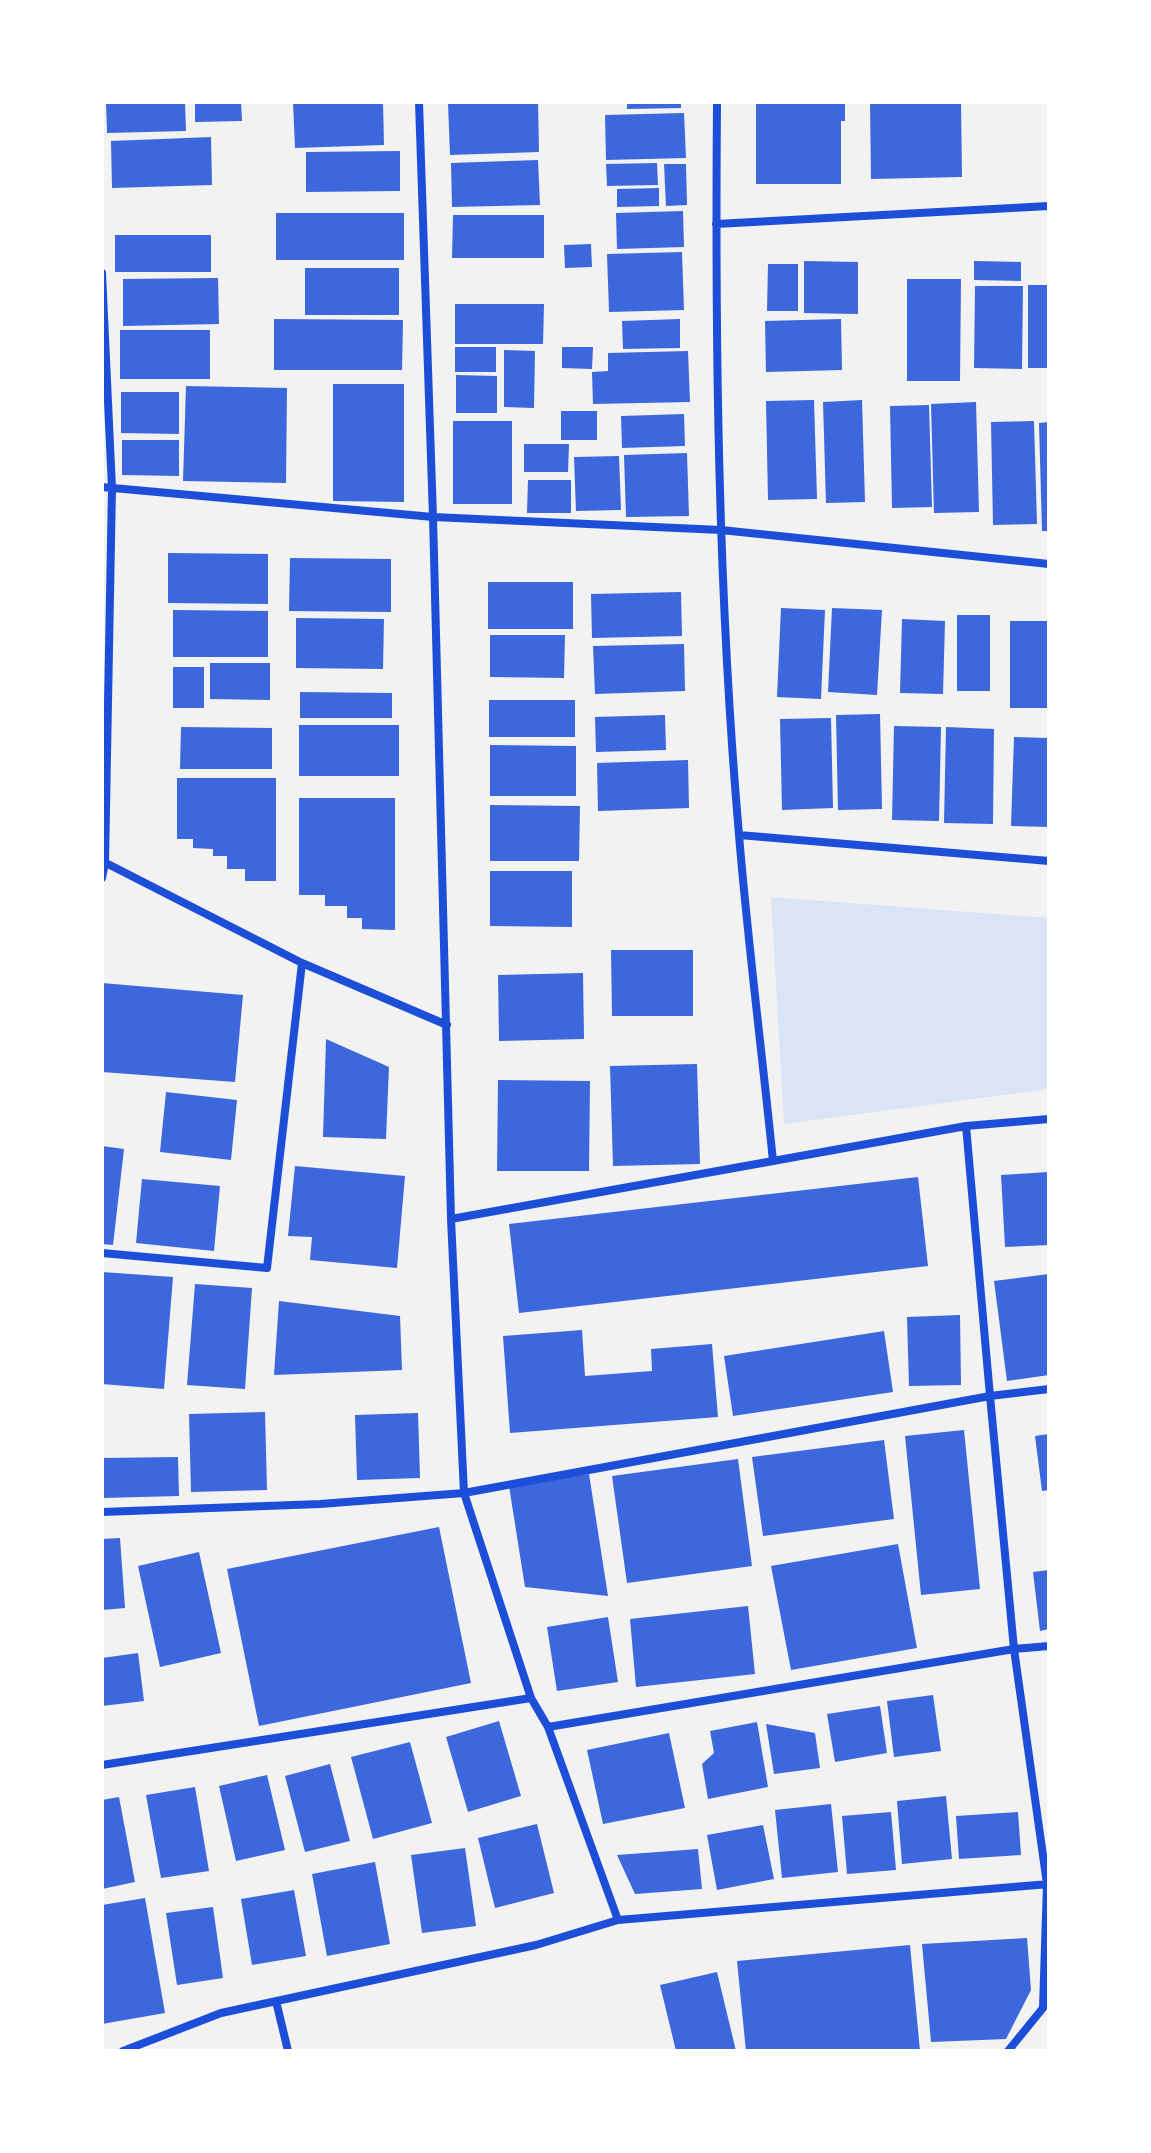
<!DOCTYPE html>
<style>
body{margin:0}
#map{position:relative;width:1151px;height:2153px;overflow:hidden;background:#f2f2f2;font-family:"Source Serif 4",serif}
canvas{display:block}
.frame{position:absolute;inset:0;border:104px solid #fff;pointer-events:none}
</style>
<div id="map">
<canvas width="1151" height="2153"></canvas>
<div class="frame"></div>
</div>
<script>
const g = document.querySelector('canvas').getContext('2d');
g.lineJoin = 'round';
function paint(path, color) { g.fillStyle = color; g.fill(path, 'evenodd'); }
function strokePath(path, color, width, dash) { g.strokeStyle = color; g.lineWidth = width; g.lineCap = dash ? 'butt' : 'round'; g.setLineDash(dash || []); g.stroke(path); }
const green = new Path2D(`
 M771,897L1049,918V1089L784,1124Z`);
const building = new Path2D(`
 M106,102H185L186,131L107,133Z
 M195,102H241L242,121L195,122Z
 M293,102H383L384,145L295,148Z
 M538,102L539,152L450,155L448,103Z
 M627,102H681V108L627,109Z
 M756,102H845V121H841V184H756Z
 M870,102H961L962,177L871,179Z
 M684,113L686,158L606,160L605,115Z
 M211,137L212,185L112,188L111,141Z
 M400,151V191L306,192V152Z
 M538,160L540,205L452,207L451,163Z
 M657,163L658,185L607,186L606,164Z
 M664,164H686L687,205L666,206Z
 M659,188V206L617,207V189Z
 M683,211L684,247L617,249L616,213Z
 M276,213H404V260H276Z
 M453,215H544V258H452Z
 M115,235H211V272H115Z
 M591,244L592,267L565,268L564,245Z
 M682,252L684,310L609,312L607,254Z
 M804,261L858,262V314L804,313Z
 M974,261L1021,262V281L974,280Z
 M768,264H798V311H767Z
 M305,268H399V315H305Z
 M218,278L219,324L123,326V279Z
 M907,279H961L960,381H907Z
 M1028,285H1049V368H1028Z
 M975,286H1023L1022,369L974,368Z
 M455,304H544L543,344H455Z
 M274,319L403,320L402,370H274Z
 M680,319V348L623,349L622,321Z
 M841,319L842,370L766,372L765,321Z
 M120,330H210V379H120Z
 M455,347H496V372H455Z
 M562,347H593L592,369L562,368Z
 M504,350L535,351L534,408L504,407Z
 M688,351L690,402L593,404L592,372L608,371V353Z
 M456,375L497,376V413H456Z
 M333,384H404V502L333,501Z
 M186,386L287,388L286,483L183,481Z
 M121,392H179V434L121,433Z
 M814,400L817,499L768,500L766,401Z
 M862,400L865,502L826,503L823,402Z
 M976,402L979,512L934,513L931,404Z
 M929,405L932,507L892,508L890,406Z
 M561,411H597V440H561Z
 M684,414L685,446L622,448L621,416Z
 M453,421H512V504H453Z
 M1034,421L1037,524L993,525L991,422Z
 M1049,422V531H1042L1039,423Z
 M122,440H179V476L122,475Z
 M524,444H569L568,472H524Z
 M687,453L689,516L626,517L624,455Z
 M619,456L621,510L576,511L574,457Z
 M528,480H571V513H527Z
 M168,553L268,554V604L168,603Z
 M290,558L391,559V612L289,611Z
 M488,582H573V629H488Z
 M681,592L682,636L592,638L591,594Z
 M781,608L825,610L821,699L777,697Z
 M832,608L882,610L877,695L828,692Z
 M173,610L268,611V657H173Z
 M957,615H990V691H957Z
 M296,618L384,619L383,669L296,668Z
 M902,619L945,621L943,694L900,693Z
 M1010,621H1049V708H1010Z
 M490,635H565L564,678L490,677Z
 M684,644L685,691L595,694L593,646Z
 M210,663H270V700L210,699Z
 M173,667H204V708H173Z
 M300,692L392,693V718H300Z
 M489,700H575V737H489Z
 M880,714L882,809L838,810L836,715Z
 M665,715L666,750L596,752L595,717Z
 M831,718L833,808L782,810L780,719Z
 M299,725H399V776H299Z
 M894,726L941,727L939,821L892,820Z
 M181,727L272,728V769H180Z
 M946,727L994,729L993,824L944,823Z
 M1014,737L1049,738V827L1011,826Z
 M490,745L576,746V796H490Z
 M688,760L689,808L598,811L597,763Z
 M177,778H276V881H245V869H227V856H213V849L193,848V839H177Z
 M299,798H395V930L362,929V918H347V906H325V895H299Z
 M490,805L580,806L579,861H490Z
 M490,871H572V927L490,926Z
 M611,950H693V1016H612Z
 M583,973L584,1039L499,1041L498,975Z
 M102,983L243,995L235,1082L102,1072Z
 M326,1039L389,1067L386,1139L323,1137Z
 M697,1064L700,1164L613,1166L610,1066Z
 M498,1080L590,1081L589,1171H497Z
 M166,1092L237,1100L231,1160L160,1152Z
 M102,1146L124,1149L113,1245L102,1244Z
 M295,1166L405,1176L397,1268L310,1260L312,1237L288,1236Z
 M1049,1172V1245L1005,1247L1001,1175Z
 M918,1177L928,1266L519,1313L509,1224Z
 M142,1179L220,1186L214,1251L136,1243Z
 M102,1272L173,1277L164,1389L102,1384Z
 M1049,1274V1375L1007,1381L994,1281Z
 M195,1284L252,1288L245,1389L187,1385Z
 M279,1301L400,1316L402,1370L274,1375Z
 M960,1315L961,1385L909,1386L907,1317Z
 M582,1330L585,1376L652,1371L651,1349L712,1344L718,1417L510,1433L503,1336Z
 M884,1331L893,1392L733,1416L724,1356Z
 M265,1412L267,1490L191,1492L189,1414Z
 M418,1413L420,1478L357,1480L355,1415Z
 M964,1430L980,1589L921,1595L905,1436Z
 M1049,1434V1490L1042,1491L1035,1436Z
 M884,1440L894,1519L763,1536L752,1457Z
 M178,1457L179,1496L102,1498V1458Z
 M738,1459L752,1566L627,1583L612,1476Z
 M589,1474L608,1596L525,1587L509,1486Z
 M439,1527L471,1683L259,1726L227,1569Z
 M120,1538L125,1608L102,1610V1539Z
 M898,1544L917,1648L791,1670L771,1566Z
 M199,1552L221,1653L160,1667L138,1566Z
 M1049,1570V1629L1040,1631L1033,1572Z
 M748,1606L755,1674L636,1687L630,1619Z
 M608,1617L618,1682L557,1691L547,1627Z
 M138,1653L144,1701L102,1706V1658Z
 M933,1695L941,1751L894,1757L887,1701Z
 M880,1706L887,1753L835,1762L827,1714Z
 M499,1721L521,1796L468,1812L446,1737Z
 M757,1722L768,1787L708,1799L702,1764L714,1753L710,1731Z
 M766,1724L815,1733L820,1768L774,1774Z
 M669,1733L685,1808L603,1824L587,1750Z
 M410,1742L432,1823L373,1839L351,1757Z
 M330,1764L350,1841L305,1852L285,1776Z
 M267,1775L285,1850L236,1861L219,1786Z
 M195,1787L209,1871L161,1878L146,1795Z
 M946,1796L952,1859L902,1864L897,1801Z
 M119,1797L135,1882L102,1889V1800Z
 M831,1804L838,1872L782,1878L775,1810Z
 M891,1812L896,1870L847,1874L842,1816Z
 M1018,1812L1021,1855L959,1859L956,1816Z
 M537,1824L554,1893L495,1908L478,1838Z
 M763,1825L774,1879L717,1890L707,1835Z
 M465,1848L476,1926L422,1933L411,1855Z
 M698,1849L702,1889L635,1894L617,1855Z
 M375,1862L390,1944L327,1956L312,1874Z
 M294,1890L306,1956L252,1965L241,1899Z
 M145,1898L165,2013L102,2024V1905Z
 M213,1907L223,1978L177,1985L166,1913Z
 M1027,1938L1031,1990L1006,2039L931,2042L922,1944Z
 M910,1945L920,2051H746L737,1961Z
 M717,1972L736,2051H676L660,1985Z`);
const minor = new Path2D(`
 M419,102L433,517L451,1219L464,1493L531,1698L548,1727L618,1920
 M716,224L1049,206
 M102,273L112,488L105,863L102,878
 M102,487L433,517L721,530L1049,564
 M739,835L1049,861
 M102,861L302,963L447,1025
 M966,1126L990,1396L1014,1649L1047,1884L1043,2008L1008,2051
 M773,1161L966,1126L1049,1119
 M451,1219L773,1161C762,1052 748,944 739,835C718,592 715,346 717,102
 M102,1253L267,1268L302,963
 M102,1512L320,1504L464,1493L990,1396L1049,1389
 M548,1727L1014,1649L1049,1646
 M102,1765L531,1698
 M276,2001L288,2051
 M123,2051L221,2013L536,1945L618,1920L1049,1884`);
paint(green, '#dbe4f7');
paint(building, '#3d67dc');
strokePath(minor, '#1d4ed8', 8);
</script>
